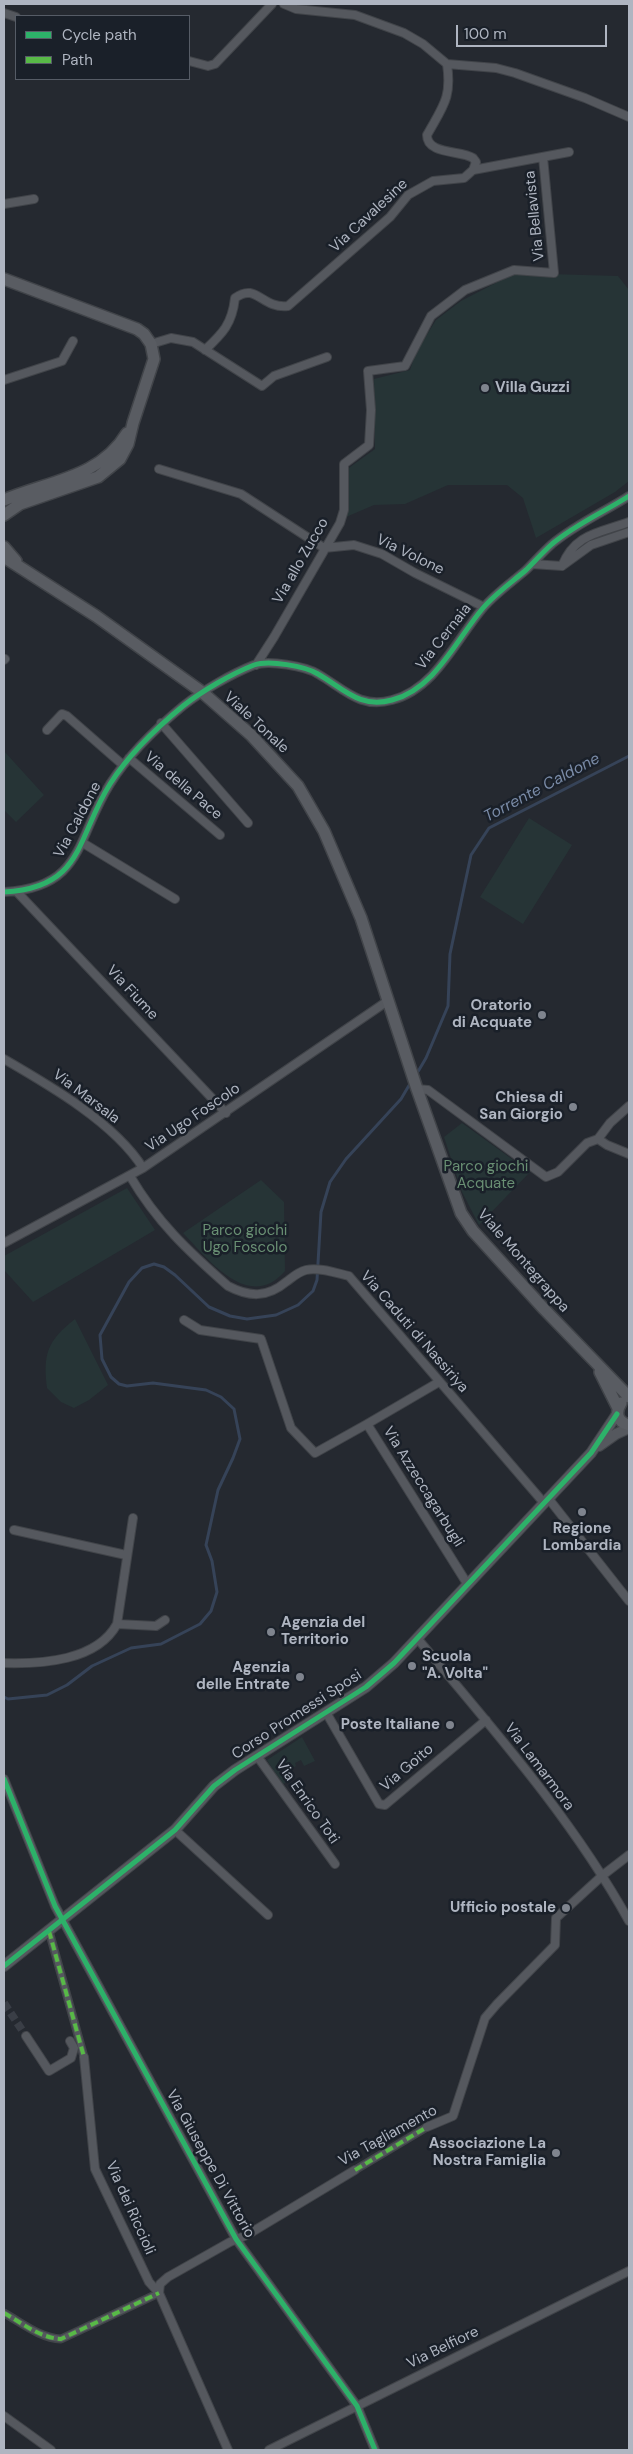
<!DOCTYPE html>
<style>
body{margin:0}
#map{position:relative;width:633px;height:2454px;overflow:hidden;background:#252930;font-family:"DM Sans",sans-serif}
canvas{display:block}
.frame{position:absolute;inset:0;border:5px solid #afb5c1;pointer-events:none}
.legend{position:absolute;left:15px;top:15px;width:175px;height:65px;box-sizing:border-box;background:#1a2029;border:1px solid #565c66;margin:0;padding:6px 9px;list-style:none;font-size:15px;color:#afb5c1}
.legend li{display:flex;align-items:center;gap:10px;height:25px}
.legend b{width:25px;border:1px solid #565c66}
.scale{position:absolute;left:456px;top:25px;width:151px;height:22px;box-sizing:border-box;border:2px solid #afb5c1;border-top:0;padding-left:6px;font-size:15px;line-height:18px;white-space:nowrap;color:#afb5c1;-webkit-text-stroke:4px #1a2029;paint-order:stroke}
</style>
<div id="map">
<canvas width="633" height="2454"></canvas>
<div class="frame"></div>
<ul class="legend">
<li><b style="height:6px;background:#2db169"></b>Cycle path</li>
<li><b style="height:6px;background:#58b947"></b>Path</li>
</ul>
<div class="scale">100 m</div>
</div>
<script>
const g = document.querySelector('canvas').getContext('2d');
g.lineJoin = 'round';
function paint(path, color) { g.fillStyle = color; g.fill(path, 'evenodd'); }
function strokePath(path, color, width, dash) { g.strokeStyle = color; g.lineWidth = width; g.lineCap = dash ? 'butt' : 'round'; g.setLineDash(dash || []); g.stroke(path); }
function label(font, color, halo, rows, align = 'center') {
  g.font = font + ' "DM Sans",sans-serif'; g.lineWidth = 5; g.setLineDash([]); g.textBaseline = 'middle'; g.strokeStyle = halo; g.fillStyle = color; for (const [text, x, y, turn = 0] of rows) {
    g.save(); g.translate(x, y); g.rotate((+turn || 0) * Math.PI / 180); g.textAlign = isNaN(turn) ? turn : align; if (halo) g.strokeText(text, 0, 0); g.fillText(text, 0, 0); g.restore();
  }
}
const green = new Path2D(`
 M515,273L618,276L629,290V481L615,492L536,538L523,498L507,485H448L405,504L374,505L346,517V470L375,449L374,379L410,370L416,352L436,320L461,301Z
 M4,751L44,795L16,822L4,810Z
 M529,818L572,845L523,924L480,897Z
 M462,1123L530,1172L479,1225L462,1192L444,1137Z
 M261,1180L284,1202L285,1271C249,1313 208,1259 183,1233Z
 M127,1188L155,1230L33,1302L4,1270V1256Z
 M75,1319L108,1385L89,1400L74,1408L61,1402L47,1388C43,1354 47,1341 75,1319Z
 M302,1737L315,1761L304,1766L301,1760L295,1763L296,1766L285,1773L289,1780L282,1785L267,1760Z`);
const stream = new Path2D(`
 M416,1075L426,1058L448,1006L450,954L471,855L489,828L629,756
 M4,1697L8,1699L47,1695L67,1685L92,1666L131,1648L161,1644L200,1624L211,1611L217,1592L212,1561L206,1545L218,1490L233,1458L240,1439L234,1409L221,1397L206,1390L153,1383L127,1386L119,1384L111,1377L102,1359L100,1335L129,1282L142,1268L154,1264L164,1267L175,1275L209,1307L230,1316L247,1319L276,1315L298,1305L313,1291L317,1280L321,1212L330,1182L346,1159L401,1099L411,1082`);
const minorTunnel = new Path2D(`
 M4,2003L26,2036`);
const pedestrian = new Path2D(`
 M49,1931L84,2057
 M355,2170L427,2127
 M4,2313C22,2323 40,2338 61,2339L159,2293`);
const minor = new Path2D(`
 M284,4L296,9L355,15L404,33L423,44L447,64L496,68L515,73L585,98L629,117
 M4,13L16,17
 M189,61L208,66L215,64L272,4
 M447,64C452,98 443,106 427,135C427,155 461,150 473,158L476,162L473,170
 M4,204L34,199
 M151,344L171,338L193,342L262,386L274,376L327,357
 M205,350C223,333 232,324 235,298C257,282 261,309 288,306L390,217L408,195L433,181L464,178L473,170L569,152
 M4,380L62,361L73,341
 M159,469L241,494L324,548L354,545L382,554L415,573L484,607
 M532,564L562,566L591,545L629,532
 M562,566C575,533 600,533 629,522
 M4,660L5,659
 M256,665L274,637L340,523L344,510V464L369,445L371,410L368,371L405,366L431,316L465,290L514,270L554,273L543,157
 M161,723L248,823
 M47,730L62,714L67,716L123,765
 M129,758L220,835
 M83,843L175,899
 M4,892C84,888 76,838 110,784C129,754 155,729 183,706C202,691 231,674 254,665C269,660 305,666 318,674C344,689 360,709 392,700C435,689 456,640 483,608C495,594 512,582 526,570C535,561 543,552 552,544C576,524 604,512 629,496
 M17,892L226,1113
 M4,1059C49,1085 115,1123 143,1168
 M417,1089L428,1090L546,1177L558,1172L587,1143L598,1139L610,1123L629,1106
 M598,1139L607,1145L629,1154
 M130,1176C157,1222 188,1251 228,1286C249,1297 267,1298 286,1282C293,1277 298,1272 306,1270C319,1267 336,1273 349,1276L544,1503
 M4,1243L143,1168L389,1000
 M184,1320L200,1330L261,1339L291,1428L315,1453L367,1424
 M439,1382L367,1424L468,1585
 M548,1498L629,1601
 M14,1530L126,1555
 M117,1624L156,1626L165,1620
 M417,1638C492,1728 572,1818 629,1921
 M4,1663C42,1664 97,1661 117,1624L133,1518
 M327,1714L379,1804L385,1805L486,1720
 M257,1756L335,1864
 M4,1779L55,1906L236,2239L357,2406L375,2450
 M175,1830L268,1915
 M26,2036L49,2071L71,2058L74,2048L70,2041
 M84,2057L95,2169L149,2282L159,2293L228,2450
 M427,2127L453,2116L485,2018L497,2004L555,1945L556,1918L603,1875L629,1855
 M159,2293L160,2284L168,2277L230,2242L247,2235L355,2170
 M4,2416L51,2450
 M269,2450L629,2271`);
const tertiary = new Path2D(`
 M599,1446L616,1434L629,1428
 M4,1966L175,1830L214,1786L235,1770L366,1687L394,1663L591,1453L617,1414`);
const secondary = new Path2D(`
 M4,279L137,329L144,334L151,344L154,359L133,423L128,444L120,459L98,477L20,504L4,515
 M4,500C48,481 100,478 127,433
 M4,547L16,561
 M4,557L96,616L202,692L251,735L298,786L324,831L361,918L417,1089L461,1213L473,1231L544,1309L629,1397
 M600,1372L618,1408
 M621,1403C615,1413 617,1422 629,1425`);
const quiet = new Path2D(`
 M49,1931L84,2057
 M355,2170L427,2127
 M4,2313C22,2323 40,2338 61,2339L159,2293`);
const cycleway = new Path2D(`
 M4,892C84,888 76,838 110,784C129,754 155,729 183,706C202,691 231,674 254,665C269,660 305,666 318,674C344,689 360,709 392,700C435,689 456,640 483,608C495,594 512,582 526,570C535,561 543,552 552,544C576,524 604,512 629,496
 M4,1779L55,1906L236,2239L357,2406L375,2450
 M4,1966L175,1830L214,1786L235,1770L366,1687L394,1663L591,1453L617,1414`);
const markers = [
 [485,388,5,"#7f848e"],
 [542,1015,5,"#7f848e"],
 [573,1107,5,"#7f848e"],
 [582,1512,5,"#7f848e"],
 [271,1632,5,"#7f848e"],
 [412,1666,5,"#7f848e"],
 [300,1677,5,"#7f848e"],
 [450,1725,5,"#7f848e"],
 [566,1908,5,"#7f848e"],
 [556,2153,5,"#7f848e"]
];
const streetNames = [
 ["Via Cavalesine",369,216,-43],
 ["Via Bellavista",535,216,-96],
 ["Via Volone",410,555,26],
 ["Via allo Zucco",301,561,-60],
 ["Via Cernaia",444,637,-52],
 ["Viale Tonale",256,723,43],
 ["Via della Pace",183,786,40],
 ["Via Caldone",78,820,-62],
 ["Via Fiume",132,993,47],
 ["Via Marsala",86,1097,37],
 ["Via Ugo Foscolo",193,1118,-34],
 ["Viale Montegrappa",523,1261,49],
 ["Via Caduti di Nassiriya",414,1332,49],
 ["Via Azzeccagarbugli",423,1487,58],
 ["Corso Promessi Sposi",297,1715,-33],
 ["Via Lamarmora",539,1767,53],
 ["Via Goito",407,1768,-40],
 ["Via Enrico Toti",307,1802,55],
 ["Via Tagliamento",388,2136,-29],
 ["Via Giuseppe Di Vittorio",210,2164,61],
 ["Via dei Riccioli",130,2208,66],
 ["Via Belfiore",443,2348,-26]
];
const poiNames = [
 ["Villa Guzzi",495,388,"left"],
 ["Oratorio",532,1006],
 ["di Acquate",532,1023],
 ["Chiesa di",563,1098],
 ["San Giorgio",563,1115],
 ["Regione",582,1529,"center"],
 ["Lombardia",582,1546,"center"],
 ["Agenzia del",281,1623,"left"],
 ["Territorio",281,1640,"left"],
 ["Scuola",422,1657,"left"],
 ["\"A. Volta\"",422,1674,"left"],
 ["Agenzia",290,1668],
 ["delle Entrate",290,1685],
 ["Poste Italiane",440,1725],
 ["Ufficio postale",556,1908],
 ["Associazione La",546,2144],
 ["Nostra Famiglia",546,2161]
];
const parkNames = [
 ["Parco giochi",486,1167],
 ["Acquate",486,1184],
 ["Parco giochi",245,1231],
 ["Ugo Foscolo",245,1248]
];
const waterNames = [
 ["Torrente Caldone",542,788,-28]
];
paint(green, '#263436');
strokePath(stream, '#364358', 3);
strokePath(minorTunnel, '#3a3e46', 8, [8, 4]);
strokePath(pedestrian, '#414449', 9);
strokePath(minor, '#414449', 10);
strokePath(tertiary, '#414449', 12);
strokePath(secondary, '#414449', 14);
strokePath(pedestrian, '#55585e', 6);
strokePath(minor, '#55585e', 8);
strokePath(tertiary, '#55585e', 10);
strokePath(secondary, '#595c62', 11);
strokePath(quiet, '#58b947', 4, [8, 4]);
strokePath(cycleway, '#2db169', 5);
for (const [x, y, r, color] of markers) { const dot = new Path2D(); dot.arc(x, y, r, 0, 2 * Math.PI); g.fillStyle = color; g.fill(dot); strokePath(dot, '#1a2029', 2); }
label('15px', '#afb5c1', '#1a2029', streetNames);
label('bold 15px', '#afb5c1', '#1a2029', poiNames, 'right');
label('15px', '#698f73', '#1a2029', parkNames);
label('italic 16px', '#7a8ba7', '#1a2029', waterNames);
</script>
